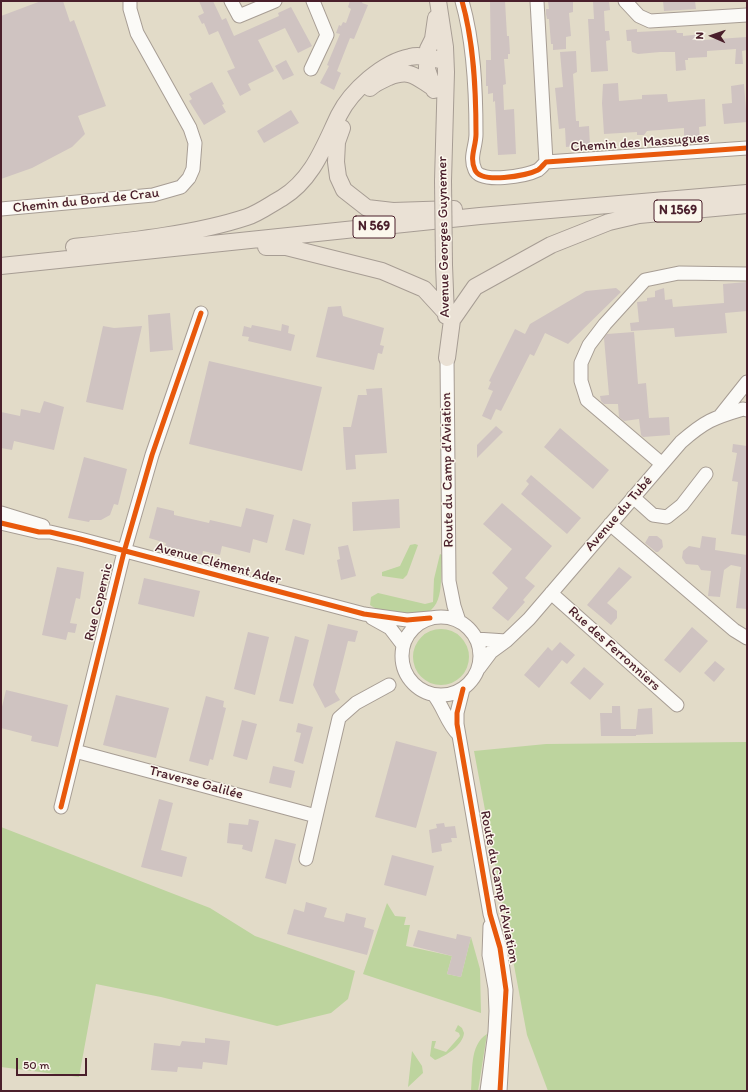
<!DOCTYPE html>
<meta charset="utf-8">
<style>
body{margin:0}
#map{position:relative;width:748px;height:1092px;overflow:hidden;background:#e2dbc8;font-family:Itim,sans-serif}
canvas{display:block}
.frame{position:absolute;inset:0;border:2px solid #4a1f2b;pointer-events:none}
.north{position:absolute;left:692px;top:16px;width:40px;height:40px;-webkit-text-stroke:3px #fbf7ec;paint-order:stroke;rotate:272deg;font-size:11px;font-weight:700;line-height:16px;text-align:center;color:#4a1f2b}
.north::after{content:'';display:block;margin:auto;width:14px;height:18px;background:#4a1f2b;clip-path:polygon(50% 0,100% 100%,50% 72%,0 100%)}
.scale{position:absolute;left:16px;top:1058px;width:71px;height:18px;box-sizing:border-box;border:2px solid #4a1f2b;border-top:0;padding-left:5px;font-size:12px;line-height:14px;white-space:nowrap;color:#4a1f2b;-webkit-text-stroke:3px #fbf7ec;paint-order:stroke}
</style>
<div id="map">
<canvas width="748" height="1092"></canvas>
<div class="frame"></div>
<div class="north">N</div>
<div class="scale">50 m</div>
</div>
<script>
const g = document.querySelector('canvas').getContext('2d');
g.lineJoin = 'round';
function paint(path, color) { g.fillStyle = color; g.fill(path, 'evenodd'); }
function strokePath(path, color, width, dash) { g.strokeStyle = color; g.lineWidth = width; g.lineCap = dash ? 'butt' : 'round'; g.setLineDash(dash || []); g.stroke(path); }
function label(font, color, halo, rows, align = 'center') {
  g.font = font + ' Itim,sans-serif'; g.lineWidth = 3; g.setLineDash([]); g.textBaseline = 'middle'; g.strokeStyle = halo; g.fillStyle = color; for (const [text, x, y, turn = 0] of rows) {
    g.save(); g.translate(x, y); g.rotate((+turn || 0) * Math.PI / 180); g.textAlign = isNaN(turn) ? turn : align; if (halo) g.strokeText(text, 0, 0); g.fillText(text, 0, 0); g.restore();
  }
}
const green = new Path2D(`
 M415,544L418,545L407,575L403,579L382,576V572L400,566L410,545Z
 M440,554L442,555C440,586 447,622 402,614C391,612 379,612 370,605L371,597L378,593L425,604L433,602L434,579Z
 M413 657a28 28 0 1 1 56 0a28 28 0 1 1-56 0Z
 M747,742V1091H548L527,1035L474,751L546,744Z
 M1,827L210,908L255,936L355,971L348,999L331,1013L277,1026L161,997L96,984L79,1077L1,1067Z
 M387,903L395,916L406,917L404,925H410L406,946L452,956L447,974L461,977L471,937L480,969L481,1013L363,974Z
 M458,1025L462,1028L464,1033C463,1045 446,1056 435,1060L430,1056L432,1041H436L434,1048L446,1052L460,1036L459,1033L455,1031Z
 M487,1034L478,1091H471C473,1072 469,1045 487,1034Z
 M412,1051L422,1066L423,1073L408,1087Z`);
const building = new Path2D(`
 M41,1H63L70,22L74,20L106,106L78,116L85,134L72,147L32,168L1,179V16Z
 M199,1H213L222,20L226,18L234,36L279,16L278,13L291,7L312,46L298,53L285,28L258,40L274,71L248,84L251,90L240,96L227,71L235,68L218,31L209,35L204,23L202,24L198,16L204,13Z
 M350,1H363L362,3L368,5L354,39L350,38L337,71L341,73L334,90L320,83L329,66L327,65L340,34L336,33L339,25L341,26L343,22L346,23L351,9L348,7Z
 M490,1H505L507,36H509L510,54H508V59H504L506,84L503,85L504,110L514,109L516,154L498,155L495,101L493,102V93L488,94V86H486V60H491Z
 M548,1H573V12L569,13L571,36L566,37V49L553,50V44H551L549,19H547L546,14V9H549Z
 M593,1H609L610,10L604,11L605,31H609L610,40L606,41L608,71L591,72L588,19H594Z
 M663,1H695L696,9L664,11Z
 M637,29V32L676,30L677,33H683V36L703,34V40L747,37V50L742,51L743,64H735L736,49L707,51V57L688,58V60H685L686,70L676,71L675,52H660L638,54L632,52L631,41H627L626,30Z
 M576,51L577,72L573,74L576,121H579V127L589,126L590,146L576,147V146L566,147L565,128L559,129L555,88L563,87L560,52Z
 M286,60L294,75L283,80L275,66Z
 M212,82L224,104L222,105L226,112L204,125L189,101L192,99L189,94Z
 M618,83L619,101L642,99V95L667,94L668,102L705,99L706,126L699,127L700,140L684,141V128L647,131L644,135H637V132L604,134L602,103L603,84Z
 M744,84L747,122L724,124L722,104L732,103L731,86Z
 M291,110L299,123L264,143L257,131Z
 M747,282V311L725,313L727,333L675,337L674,328L631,331L630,323L639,322L637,302L647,301V298L655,297V291L664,288L665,300L672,299L673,307L724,303L723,284Z
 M616,288L621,292L568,344L545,333L534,356L530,354L501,411L496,409L491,420L482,416L493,391L488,389L491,382L489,381L515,329L525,334L530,324L586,291Z
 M341,306L343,316L384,328L380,345L384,346L382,354L378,353L374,370L316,357L328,307Z
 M170,313L173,350L150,352L148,315Z
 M282,324L289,326L288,333L295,335L291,351L248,341L249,337L242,336L244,326L251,328L252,325L281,331Z
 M103,326L114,328L142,326L123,410L86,402Z
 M634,332L638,384L646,383L649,418L669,417L670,435L643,437L641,435L639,419L624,421L619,417L618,404H604L601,401L600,396L609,395L604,338L607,334Z
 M209,361L322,387L302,471L189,444Z
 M382,388L387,453L355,455L356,469L346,470L343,427H351L358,395H367L366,389Z
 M44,401L64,407L54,450L14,441L12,450L1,448V412L20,416L21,409L40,413Z
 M496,426L503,432L477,458V445Z
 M560,428L609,470L593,489L544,447Z
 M733,444L747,446V536L731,534L738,482L732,481L737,453L732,452Z
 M84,457L127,469L118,505L114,504L110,515L101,520H90L89,522L68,518Z
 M531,475L581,518L567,534L521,494L529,484L526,481Z
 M399,499L400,528L353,531L352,502Z
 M502,503L552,546L525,578L535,586L523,600L525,602L508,621L492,608L508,588L492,573L512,549L483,524Z
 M157,507L174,511V515L209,523L210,520L241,527L246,508L274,515L267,543L253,539L250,553L222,546L220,555L203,551L202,555L165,547L166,543L149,538Z
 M293,519L311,524L304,555L285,550Z
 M649,536H657L662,540L663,547L658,552H656L645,543Z
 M702,536L716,538L715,550L747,555V609L736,608L741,567L731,565L724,570L720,597L708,596L711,571L701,570L698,565L686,564L682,558L683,551L689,546L700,548Z
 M348,545L356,576L341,580L337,560L340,559L338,547Z
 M57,567L84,572L80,599L76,598L70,623L77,624L75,633L68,632L66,640L42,635Z
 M619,567L632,577L607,603L617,611V618L611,625L587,605Z
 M144,578L200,591L194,617L138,604Z
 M328,624L358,631L355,642L348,641L335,692L340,700L325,708L313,685Z
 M692,627L708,641L680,673L664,660Z
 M248,632L269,637L255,695L234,689Z
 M295,636L309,640L293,704L279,701Z
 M560,642L575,655L567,664L562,660L539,688L524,675L548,647L552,651Z
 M715,661L725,669L714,682L704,673Z
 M584,667L604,684L590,700L570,683Z
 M6,690L68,705L58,747L31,741L32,736L1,728V711Z
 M116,695L169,708L156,758L103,745Z
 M206,696L224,701L223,707L226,708L213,760L210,759L208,766L189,761Z
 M612,706H620L621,729H636L638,709L652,708L653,734L636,735V733V736H601L600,713H612Z
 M242,720L257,724L247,760L233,756Z
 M298,723L313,727L303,764L294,761L301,733L296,732Z
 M396,741L437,752L416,828L375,817Z
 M273,766L295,771L291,788L269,783Z
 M159,799L173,803L161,850L187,857L182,877L141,867Z
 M249,819L259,821L252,852L242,849L243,845L227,843L229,823L248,825Z
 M444,823L445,827L455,826L457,838H451L452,842L441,844L442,851L432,853L429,830L437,828L436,824Z
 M275,839L296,844L286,884L265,878Z
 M392,855L434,866L426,896L384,885Z
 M306,902L327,908L324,917L344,922L346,913L366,918L364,927L374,930L367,955L287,934L294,909L304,912Z
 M418,930L456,939L457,934L471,937L461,977L447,974L452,956L413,946Z
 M205,1038L230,1041L227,1065L203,1062L202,1069L178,1067L177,1072L151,1070L154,1043L180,1046L182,1041L205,1043Z`);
const minor = new Path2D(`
 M231,1L239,16L275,1
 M462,1C474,43 476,90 476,134C476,147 469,157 475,170C481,184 526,176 538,170C541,168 544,164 546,162L747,148
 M537,1L546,162
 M625,1L639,16L650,21L747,15
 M311,69L327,35L313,1
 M1,209L153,195L181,187L189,178L193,169L195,143L190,128L137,33L130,9V1
 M447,358L449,581L454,606L459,621
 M720,416L747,382
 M662,464L587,400L581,381V363L589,345L605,324L645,280L679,273L747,274
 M633,497L653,515L667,517L682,505L706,474
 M1,513L43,526
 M1,523L39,532H50L80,539L364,614L407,620L430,618
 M610,524L734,630L747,638
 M551,593L677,705
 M402 656a39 39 0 1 1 78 0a39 39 0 1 1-78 0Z
 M372,618L390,628L403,645
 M476,639L506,641L491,652L479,668
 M506,641L529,619L681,442C705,421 713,418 743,409L747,410
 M463,689L457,713V724L490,914L500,948L506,990L500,1091
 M434,695C444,708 447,723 458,734
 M75,751L316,816
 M61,807L124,552L152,455L201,313
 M306,859L339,718L356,703L389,685
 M487,1091L495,1032L496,1011L495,988L489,955L490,926`);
const major = new Path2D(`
 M438,1L445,47L446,72L443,181
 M370,88C375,83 383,80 389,77C410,69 415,76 432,87
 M434,90L427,69V57L428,49L433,39L436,18
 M342,128L337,142L336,162L338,177L344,190L367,208L393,211L454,209
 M74,247C129,241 196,234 247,217C259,213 271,204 282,198C313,179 324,146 339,115C351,91 383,62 410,57C421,54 434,59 445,61
 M266,247H286L382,271L424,289L446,313
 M444,265L446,316
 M1,266L480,216L747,193
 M447,358L452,320L475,287L551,245L609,222L639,215L747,205`);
const majorBridge = new Path2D(`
 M443,181L444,265`);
const cycleway = new Path2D(`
 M462,1C474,43 476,90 476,134C476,147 469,157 475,170C481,184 526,176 538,170C541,168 544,164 546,162L747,148
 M1,523L39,532H50L80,539L364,614L407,620L430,618
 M463,689L457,713V724L490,914L500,948L506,990L500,1091
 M61,807L124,552L152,455L201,313`);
const shields = [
 [678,211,48],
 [374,227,42]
];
const shieldNames = [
 ["N 1569",678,211],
 ["N 569",374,227]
];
const streetNames = [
 ["Chemin des Massugues",640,143,-4],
 ["Chemin du Bord de Crau",86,201,-6],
 ["Avenue Georges Guynemer",444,237,-91],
 ["Route du Camp d'Aviation",448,470,-91],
 ["Avenue du Tubé",619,514,-49],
 ["Avenue Clément Ader",218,564,15],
 ["Rue Copernic",99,602,-76],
 ["Rue des Ferronniers",614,649,42],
 ["Traverse Galilée",196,783,15],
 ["Route du Camp d'Aviation",499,887,79]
];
paint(green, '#bdd49e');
paint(building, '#cfc3c1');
strokePath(minor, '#a79d94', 15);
strokePath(major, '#a79d94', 18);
strokePath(minor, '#fbfaf7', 13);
strokePath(major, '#eae1d5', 16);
strokePath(majorBridge, '#a79d94', 18, []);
strokePath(majorBridge, '#eae1d5', 16);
strokePath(cycleway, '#e8590c', 5);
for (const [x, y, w] of shields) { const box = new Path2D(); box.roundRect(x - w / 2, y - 11, w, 22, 3); g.fillStyle = '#fbf7ec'; g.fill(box); strokePath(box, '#4a1f2b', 1); }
label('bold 13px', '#4a1f2b', null, shieldNames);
label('14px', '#4a1f2b', '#fbf7ec', streetNames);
</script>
